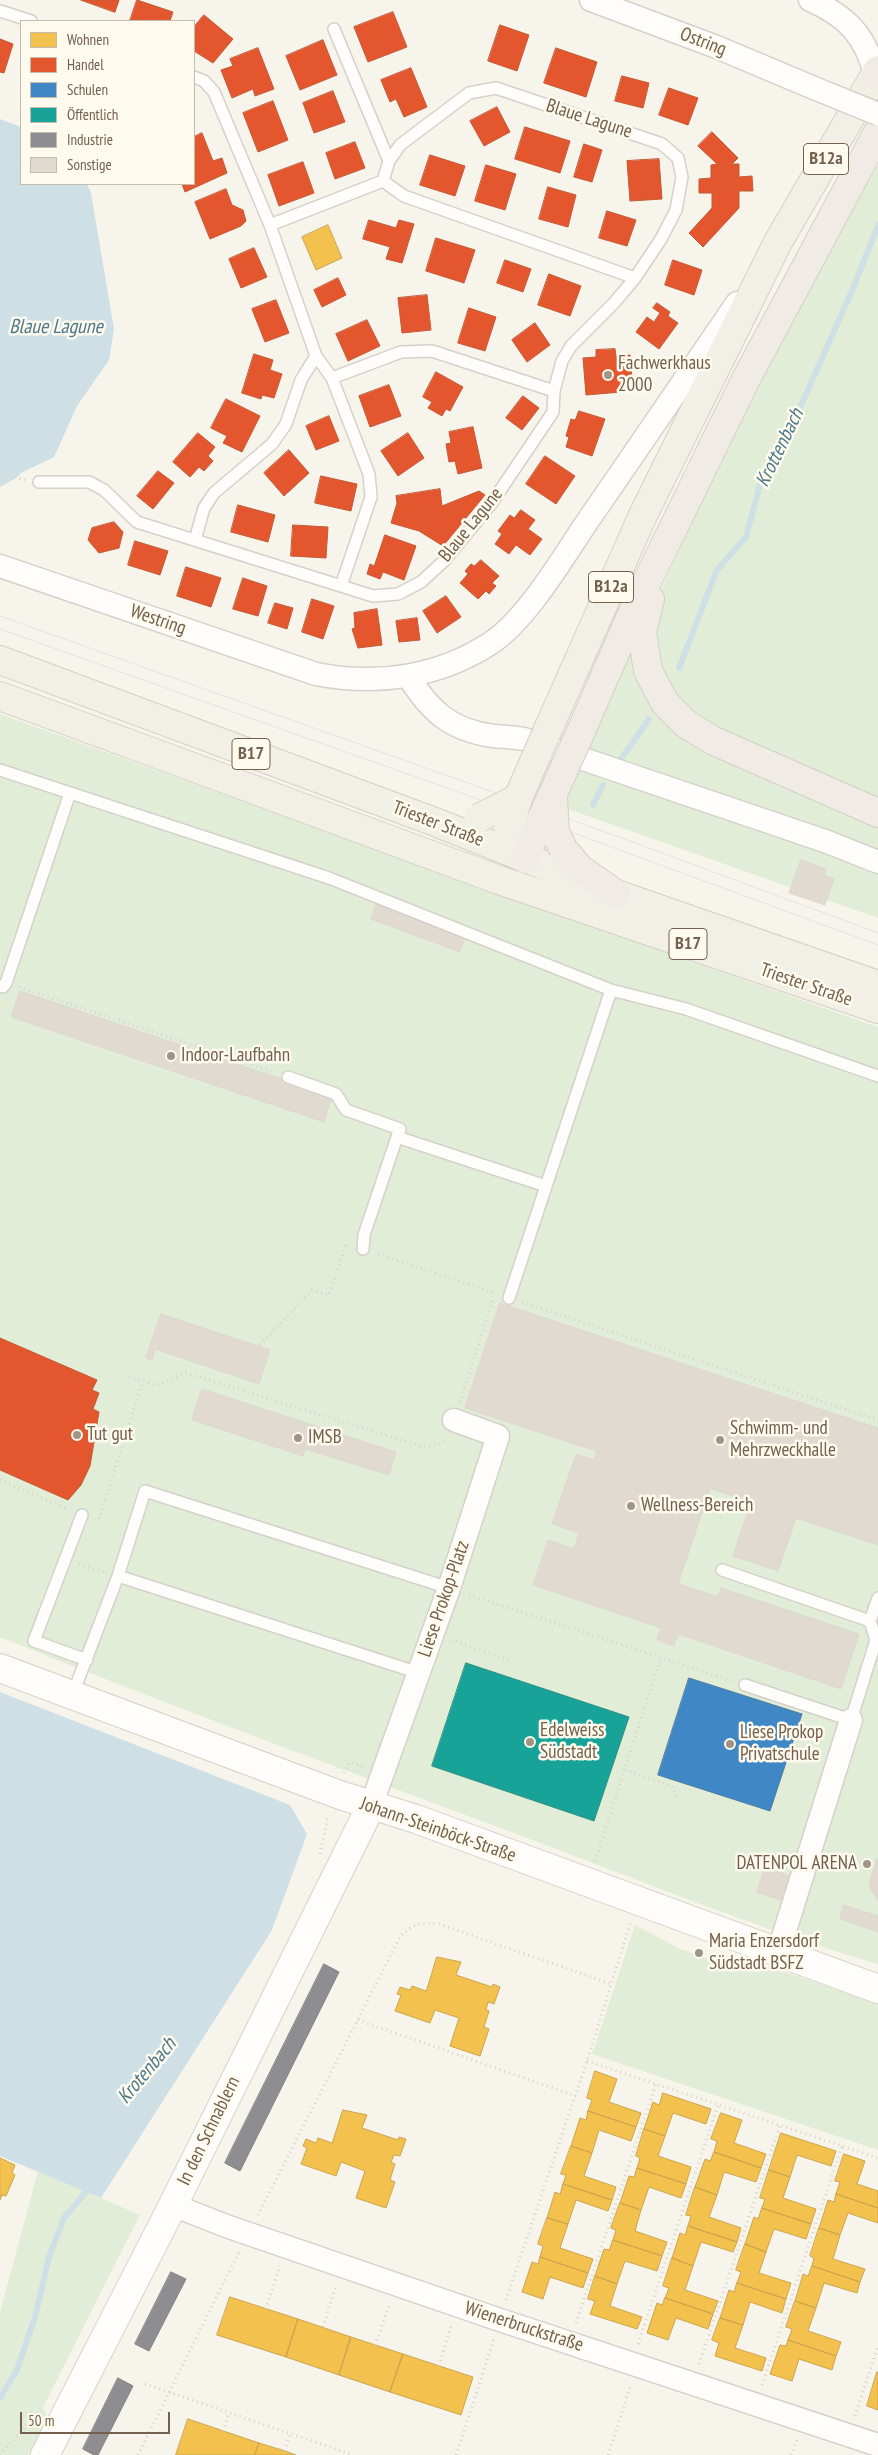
<!DOCTYPE html>
<meta charset="utf-8">
<style>
body{margin:0}
#map{position:relative;width:878px;height:2455px;overflow:hidden;background:#f6f4eb;font-family:"PT Sans Narrow",sans-serif}
canvas{display:block}
.legend{position:absolute;left:20px;top:20px;width:175px;height:165px;box-sizing:border-box;background:#fefaee;border:1px solid #c6bcae;margin:0;padding:6px 9px;list-style:none;font-size:15px;color:#73604d}
.legend li{display:flex;align-items:center;gap:10px;height:25px}
.legend b{width:25px;border:1px solid #c6bcae}
.scale{position:absolute;left:20px;top:2412px;width:150px;height:22px;box-sizing:border-box;border:2px solid #73604d;border-top:0;padding-left:6px;font-size:15px;line-height:18px;white-space:nowrap;color:#73604d;-webkit-text-stroke:4px #fefaee;paint-order:stroke}
</style>
<div id="map">
<canvas width="878" height="2455"></canvas>
<ul class="legend">
<li><b style="height:14px;background:#f2c14e"></b>Wohnen</li>
<li><b style="height:14px;background:#e4572e"></b>Handel</li>
<li><b style="height:14px;background:#3f88c5"></b>Schulen</li>
<li><b style="height:14px;background:#17a398"></b>Öffentlich</li>
<li><b style="height:14px;background:#8d8d92"></b>Industrie</li>
<li><b style="height:14px;background:#e0dad1"></b>Sonstige</li>
</ul>
<div class="scale">50 m</div>
</div>
<script>
const g = document.querySelector('canvas').getContext('2d');
g.lineJoin = 'round';
function paint(path, color) { g.fillStyle = color; g.fill(path, 'evenodd'); }
function strokePath(path, color, width, dash) { g.strokeStyle = color; g.lineWidth = width; g.lineCap = dash ? 'butt' : 'round'; g.setLineDash(dash || []); g.stroke(path); }
function label(font, color, halo, rows, align = 'center') {
  g.font = font + ' "PT Sans Narrow",sans-serif'; g.lineWidth = 5; g.setLineDash([]); g.textBaseline = 'middle'; g.strokeStyle = halo; g.fillStyle = color; for (const [text, x, y, turn = 0] of rows) {
    g.save(); g.translate(x, y); g.rotate((+turn || 0) * Math.PI / 180); g.textAlign = isNaN(turn) ? turn : align; if (halo) g.strokeText(text, 0, 0); g.fillText(text, 0, 0); g.restore();
  }
}
const green = new Path2D(`
 M878,165V918L565,808L569,792L629,649L659,594L722,457L838,233Z
 M0,714L488,890L878,1027V1964C752,1927 629,1876 506,1830C337,1767 167,1705 0,1637Z
 M635,1925L680,1949L720,1963L767,1966L878,2004V2150L592,2054Z
 M38,2171L140,2215L43,2407L48,2419L28,2455H0V2312Z`);
const water = new Path2D(`
 M0,119L21,127V184H87L91,193L114,329L109,360L77,406L54,457L21,473L16,478L0,487Z
 M0,1692L290,1805L307,1834L272,1930L101,2198L0,2156Z`);
const homes = new Path2D(`
 M328,225L342,258L316,270L302,237Z
 M437,1957L461,1962L456,1975L492,1987L493,1984L500,1987L494,2004L488,2002L486,2010L489,2011L484,2027L489,2029L480,2056L450,2046L459,2018L435,2010L430,2023L395,2011L401,1995L397,1994L400,1987L410,1990L412,1986L426,1991Z
 M595,2071L617,2079L609,2102L641,2113L636,2127L588,2111L592,2100L587,2098Z
 M663,2093L711,2109L706,2124L673,2113L665,2136L644,2129L653,2102L659,2105Z
 M343,2110L367,2115L362,2128L398,2140L399,2137L406,2139L400,2156L394,2155L391,2162L395,2164L390,2180L395,2182L386,2208L356,2198L365,2171L341,2162L336,2176L301,2164L307,2148L303,2146L306,2139L316,2143L318,2138L332,2143Z
 M588,2111L636,2127L631,2141L599,2130L592,2153L571,2146L580,2118L586,2120Z
 M721,2113L742,2120L734,2143L766,2154L761,2168L714,2152L717,2141L711,2139Z
 M644,2129L665,2136L658,2156L691,2167L686,2184L637,2168L640,2158L636,2156Z
 M781,2133L836,2151L831,2166L797,2155L790,2177L769,2170Z
 M571,2146L592,2153L584,2176L616,2187L612,2200L563,2184L566,2175L561,2174Z
 M714,2152L761,2168L756,2182L724,2172L717,2195L695,2187L705,2159L710,2161Z
 M844,2154L865,2161L857,2184L878,2191V2208L836,2194L840,2182L835,2181Z
 M0,2158L15,2165L12,2173L15,2175L6,2196L2,2195L0,2200Z
 M637,2168L686,2184L681,2198L649,2187L641,2210L620,2203L629,2176L634,2177Z
 M769,2170L790,2177L783,2198L816,2209L811,2224L762,2208L765,2199L760,2198Z
 M563,2184L612,2200L608,2211L576,2200L568,2224L547,2218L555,2192L560,2194Z
 M695,2187L717,2195L709,2217L741,2228L737,2242L688,2226L691,2216L686,2215Z
 M836,2194L878,2208V2223L848,2213L840,2235L819,2228L828,2200L834,2202Z
 M620,2203L641,2210L635,2231L667,2242L662,2256L613,2240L616,2230L611,2228Z
 M762,2208L811,2224L806,2239L774,2229L766,2252L745,2244L754,2217L758,2219Z
 M547,2218L568,2224L560,2248L593,2259L588,2273L540,2257L543,2246L538,2244Z
 M688,2226L737,2242L733,2252L701,2242L693,2266L672,2258L680,2233L685,2235Z
 M819,2228L840,2235L833,2259L865,2269L860,2282L812,2266L814,2258L810,2256Z
 M613,2240L662,2256L657,2271L625,2261L617,2284L595,2276L604,2249L609,2250Z
 M745,2244L766,2252L759,2273L791,2283L786,2299L737,2283L741,2272L736,2270Z
 M540,2257L588,2273L583,2288L550,2277L543,2299L522,2292L532,2262L538,2264Z
 M672,2258L693,2266L685,2290L718,2301L713,2314L665,2298L669,2288L663,2286Z
 M812,2266L860,2282L857,2293L824,2283L816,2308L795,2301L803,2274L808,2276Z
 M595,2276L617,2284L610,2306L642,2317L637,2329L590,2314L595,2301L588,2299Z
 M737,2283L786,2299L782,2313L750,2302L743,2325L720,2318L729,2290L734,2292Z
 M230,2297L298,2319L286,2357L217,2335Z
 M665,2298L713,2314L708,2329L676,2318L668,2340L647,2333L657,2303L662,2305Z
 M795,2301L816,2308L808,2331L841,2342L836,2356L788,2340L792,2329L786,2327Z
 M720,2318L743,2325L735,2348L766,2358L762,2371L715,2356L719,2343L712,2340Z
 M298,2319L351,2337L339,2375L286,2357Z
 M351,2337L403,2354L390,2392L339,2375Z
 M788,2340L836,2356L832,2370L799,2359L792,2381L770,2374L780,2345L786,2346Z
 M403,2354L473,2377L461,2415L390,2392Z
 M877,2372H878V2410L867,2406Z
 M188,2419L259,2443L255,2455H176Z
 M259,2443L285,2451L296,2455H255Z`);
const shops = new Path2D(`
 M81,0H119L115,12Z
 M137,0L173,12L170,21H130Z
 M393,12L407,47L368,62L354,27Z
 M204,15L233,39L213,63L194,51L195,49L194,27Z
 M500,25L529,35L517,71L488,61Z
 M0,39L13,44L4,73L0,72Z
 M323,40L337,75L300,90L286,56Z
 M258,48L274,89L255,96L253,89L232,98L221,70L233,66L230,59Z
 M556,48L597,62L586,97L544,83Z
 M411,68L427,107L404,117L396,99L390,102L381,80Z
 M622,76L649,83L643,108L615,101Z
 M669,88L698,98L688,125L659,115Z
 M333,91L345,122L314,133L303,103Z
 M273,101L288,140L258,152L243,113Z
 M497,107L510,132L484,146L470,121Z
 M525,127L570,141L560,173L515,159Z
 M712,132L738,158L732,164H739V177L752,176L753,191H739V208L703,247L689,233L712,208V193H699V179L711,178V165L717,164L698,146Z
 M202,133L213,161L222,158L227,173L185,192L182,184H194V137Z
 M355,142L365,168L335,179L326,153Z
 M584,144L602,150L592,182L574,177Z
 M430,155L465,166L455,196L420,185Z
 M659,159L662,199L630,201L627,161Z
 M303,162L314,193L279,206L268,175Z
 M486,165L516,174L505,210L475,201Z
 M548,187L576,195L568,227L539,219Z
 M226,189L232,205L243,210L246,221L241,226L210,239L195,202Z
 M607,211L636,220L627,246L599,238Z
 M369,220L396,228L399,220L414,224L402,263L386,259L390,247L363,239Z
 M436,238L475,250L464,283L426,271Z
 M254,248L267,277L241,288L229,259Z
 M505,260L531,269L523,292L497,283Z
 M673,260L702,270L694,295L665,285Z
 M549,274L581,286L570,316L538,305Z
 M338,278L346,295L322,307L314,290Z
 M427,295L431,330L402,333L398,298Z
 M276,300L289,333L265,342L252,309Z
 M657,303L670,312L668,316L678,323L659,349L636,332L647,317L654,322L660,313L653,308Z
 M469,308L496,317L485,351L458,343Z
 M367,320L380,346L348,361L336,334Z
 M535,323L550,345L527,362L512,340Z
 M615,349L616,356L630,355L633,391L586,395L583,358L596,357V350Z
 M254,354L273,360L270,370L282,374L274,398L262,395L261,399L242,393Z
 M436,372L463,387L450,411L446,409L442,416L428,408L432,402L423,397Z
 M389,385L401,416L370,427L359,396Z
 M523,396L539,408L522,430L506,418Z
 M226,399L260,416L242,452L223,443L227,436L211,428Z
 M579,411L605,419L592,456L566,447L569,437L566,436L571,419L575,420Z
 M329,416L339,441L316,450L306,426Z
 M473,427L482,468L458,474L455,461L449,462L446,444L451,443L449,432Z
 M198,433L215,447L208,456L213,461L204,471L199,467L190,477L173,462Z
 M408,433L424,458L398,476L381,451Z
 M289,450L309,473L284,496L264,473Z
 M545,456L575,476L556,504L526,484Z
 M158,471L174,483L153,509L137,496Z
 M321,476L357,484L351,511L315,503Z
 M440,489L442,506L479,491L485,495L443,546L419,531L391,523L397,503L396,496Z
 M238,505L275,515L268,542L231,532Z
 M521,510L535,520L528,529L542,539L530,555L516,545L509,554L495,544L502,534L498,531L510,515L514,518Z
 M114,522L123,532L119,548L99,553L88,540L92,528Z
 M293,525L328,527L326,558L291,556Z
 M385,535L416,546L404,580L383,572L380,579L367,574L370,564L374,566Z
 M135,541L168,551L160,575L128,565Z
 M481,560L499,576L492,583L496,586L489,594L486,591L478,599L460,583L468,574L465,571L471,564L474,566Z
 M186,567L221,578L211,607L177,596Z
 M243,578L267,586L258,616L233,609Z
 M446,596L461,617L437,633L423,611Z
 M312,599L334,606L323,639L302,632Z
 M275,603L293,608L287,629L268,623Z
 M377,609L382,645L358,648L352,629L355,628L354,613Z
 M417,618L420,640L399,642L396,621Z
 M0,1338L97,1380L92,1390L99,1393L93,1409L99,1412L90,1466L81,1485L68,1500L0,1470Z`);
const schools = new Path2D(`
 M689,1678L802,1714L770,1811L658,1775Z`);
const public = new Path2D(`
 M466,1663L629,1717L594,1821L432,1766Z`);
const industry = new Path2D(`
 M324,1964L339,1972L240,2171L225,2163Z
 M171,2272L186,2279L149,2351L135,2344Z
 M118,2378L133,2386L98,2455H94L83,2449Z`);
const stream = new Path2D(`
 M679,668L717,570L746,537L761,481L787,437L854,286L878,225
 M621,759L649,719
 M593,805L603,785
 M0,2398L17,2370L35,2317L49,2257L64,2218L91,2186`);
const building = new Path2D(`
 M801,860L826,869L824,875L834,879L825,905L789,893Z
 M377,902L466,935L460,952L371,919Z
 M20,991L332,1096L324,1122L11,1017Z
 M500,1303L878,1428V1545L796,1518L778,1571L733,1556L751,1502L465,1408Z
 M161,1314L270,1350L259,1384L155,1349L152,1360L146,1358Z
 M202,1389L396,1452L389,1475L305,1449L303,1456L192,1420Z
 M597,1451L710,1489L678,1584L574,1549L579,1533L552,1524L576,1454L594,1460Z
 M548,1540L718,1597L721,1588L859,1634L841,1689L678,1634L674,1646L657,1640L661,1628L533,1585Z
 M877,1858H878V1901L869,1886Z
 M765,1868L794,1877L786,1902L757,1892Z
 M844,1905L878,1916V1932L840,1919Z`);
const path = new Path2D(`
 M0,473L26,480
 M19,987L274,1072
 M378,1254L495,1293
 M522,1302L878,1420
 M260,1345L312,1290L329,1295L346,1245
 M129,1377L157,1385L186,1373L424,1447L438,1445L446,1438
 M460,1402L493,1299
 M0,1480L68,1509
 M99,1519L143,1381
 M79,1564L104,1572
 M469,1595L732,1681
 M451,1640L510,1660
 M625,1770L672,1786L677,1798
 M344,1773L350,1762L363,1767
 M320,1854L328,1816
 M595,1861L661,1658
 M358,2020L576,2096
 M587,2061L878,2158
 M258,2215L400,1937C412,1924 421,1922 439,1924L611,1984
 M506,2300L587,2061L631,1921
 M266,2309L280,2266
 M576,2323L656,2084
 M323,2327L336,2285
 M638,2344L718,2105
 M375,2345L390,2303
 M699,2364L780,2125
 M439,2366L451,2326
 M145,2384L353,2455
 M762,2385L842,2146
 M855,2416L878,2346
 M223,2431L229,2413
 M285,2451L290,2434
 M0,2455L40,2411
 M138,2455L239,2252
 M456,2455L494,2339
 M608,2455L631,2384
 M791,2455L797,2439`);
const lane = new Path2D(`
 M0,11L31,21
 M334,29L389,161
 M194,77L204,81L214,92L270,225L383,181L404,196L635,278
 M270,225L316,356L332,378L369,474L371,497L341,586
 M332,378L401,352L432,351L554,391
 M39,482H89L104,490L137,522L373,596L398,594L421,582L445,560L491,504L553,412L554,391L562,361L571,346L614,303L635,278L661,239L676,210L682,177L678,158L662,144L496,88L469,93L400,145L389,161L383,181
 M195,540L204,508L214,493L272,444L286,424L301,380L316,356
 M0,770L329,878L611,990L509,1298
 M0,986L3,987L6,983L70,793
 M611,990L686,1009L878,1076
 M288,1077L336,1094L346,1110L400,1129L397,1137
 M363,1249L364,1235L397,1137L546,1186
 M82,1515L34,1641L87,1660
 M722,1570L870,1621
 M118,1576L145,1491L449,1588
 M745,1685L851,1720L876,1640L870,1621L878,1598
 M72,1696L118,1576L419,1673`);
const street = new Path2D(`
 M591,0L714,46L814,88
 M810,0C847,16 866,36 875,75
 M0,566L316,674C377,686 439,677 491,643C527,619 562,559 587,522C637,449 687,377 737,303
 M408,676C430,711 450,730 493,736C503,737 513,737 524,739L825,841L878,862
 M371,1806L449,1588L498,1436L454,1420
 M778,1953L851,1720
 M173,2205L226,2226L500,2320L878,2445`);
const secondary = new Path2D(`
 M0,1668L340,1795L416,1819L878,1989
 M45,2455L173,2205L371,1806`);
const primary = new Path2D(`
 M0,660L435,822L616,894L878,985
 M0,696L499,880L878,1009
 M549,727L643,515L778,242L875,75`);
const highway = new Path2D(`
 M875,75L878,70
 M650,599L642,632L648,671L665,703L686,724L714,741L878,813
 M578,738L638,600L746,379L878,132
 M563,849L580,869L616,894
 M525,859L533,838`);
const tram = new Path2D(`
 M0,616L619,837L878,933
 M0,629L579,835L878,945`);
const streetBridge = new Path2D(`
 M814,88L878,114`);
const primaryBridge = new Path2D(`
 M479,818L518,798
 M509,829L518,798L549,727`);
const highwayBridge = new Path2D(`
 M553,798L555,832L563,849
 M533,838L578,738`);
const markers = [
 [608,375,5,"#a19484"],
 [171,1056,5,"#a19484"],
 [77,1435,5,"#a19484"],
 [298,1438,5,"#a19484"],
 [720,1440,5,"#a19484"],
 [631,1506,5,"#a19484"],
 [530,1742,5,"#a19484"],
 [730,1744,5,"#a19484"],
 [867,1864,5,"#a19484"],
 [699,1953,5,"#a19484"]
];
const shields = [
 [826,159,45],
 [611,587,45],
 [251,754,38],
 [688,944,38]
];
const shieldNames = [
 ["B12a",826,159],
 ["B12a",611,587],
 ["B17",251,754],
 ["B17",688,944]
];
const streetNames = [
 ["Ostring",703,42,21],
 ["Blaue Lagune",589,119,18],
 ["Blaue Lagune",471,525,-51],
 ["Westring",158,620,19],
 ["Triester Straße",438,824,21],
 ["Triester Straße",806,985,19],
 ["Liese Prokop-Platz",444,1599,-71],
 ["Johann-Steinböck-Straße",438,1830,19],
 ["In den Schnablern",209,2131,-64],
 ["Wienerbruckstraße",524,2327,18]
];
const poiNames = [
 ["Fachwerkhaus",618,364],
 ["2000",618,386],
 ["Indoor-Laufbahn",181,1056],
 ["Schwimm- und",730,1429],
 ["Mehrzweckhalle",730,1451],
 ["Tut gut",87,1435],
 ["IMSB",308,1438],
 ["Wellness-Bereich",641,1506],
 ["Edelweiss",540,1731],
 ["Südstadt",540,1753],
 ["Liese Prokop",740,1733],
 ["Privatschule",740,1755],
 ["DATENPOL ARENA",857,1864,"right"],
 ["Maria Enzersdorf",709,1942],
 ["Südstadt BSFZ",709,1964]
];
const waterNames = [
 ["Blaue Lagune",56,327],
 ["Krottenbach",780,448,-64],
 ["Krotenbach",147,2071,-50]
];
paint(green, '#e1edd7');
paint(water, '#cee0e6');
paint(homes, '#f2c14e');
strokePath(homes, '#cca44e', 1);
paint(shops, '#e4572e');
strokePath(shops, '#c25a37', 1);
paint(schools, '#3f88c5');
strokePath(schools, '#4f7ca1', 1);
paint(public, '#17a398');
strokePath(public, '#338f82', 1);
paint(industry, '#8d8d92');
strokePath(industry, '#85807d', 1);
strokePath(stream, '#cee0e6', 6);
paint(building, '#e0dad1');
strokePath(building, '#dfd8ce', 1);
strokePath(lane, '#d5d1ca', 14);
strokePath(street, '#d5d1ca', 25);
strokePath(secondary, '#d4d0c6', 30);
strokePath(primary, '#d5cfc7', 30);
strokePath(highway, '#d5cfc7', 30);
strokePath(path, '#d8d2cb', 3, [1, 4]);
strokePath(lane, '#fefdfc', 11);
strokePath(street, '#fefdfc', 22);
strokePath(secondary, '#fefdfc', 28);
strokePath(primary, '#f2efe6', 28);
strokePath(highway, '#f0ebe5', 28);
strokePath(tram, '#e5e2e4', 1);
strokePath(streetBridge, '#d5d1ca', 25, []);
strokePath(primaryBridge, '#d5cfc7', 30, []);
strokePath(highwayBridge, '#d5cfc7', 30, []);
strokePath(streetBridge, '#fefdfc', 22);
strokePath(primaryBridge, '#f2efe6', 28);
strokePath(highwayBridge, '#f0ebe5', 28);
for (const [x, y, r, color] of markers) { const dot = new Path2D(); dot.arc(x, y, r, 0, 2 * Math.PI); g.fillStyle = color; g.fill(dot); strokePath(dot, '#fefaee', 2); }
for (const [x, y, w] of shields) { const box = new Path2D(); box.roundRect(x - w / 2, y - 15.5, w, 31, 4); g.fillStyle = '#fefaee'; g.fill(box); strokePath(box, '#73604d', 1); }
label('bold 18px', '#73604d', null, shieldNames);
label('19px', '#73604d', '#fefaee', streetNames);
label('19px', '#73604d', '#fefaee', poiNames, 'left');
label('italic 20px', '#4c788c', '#fefaee', waterNames);
</script>
